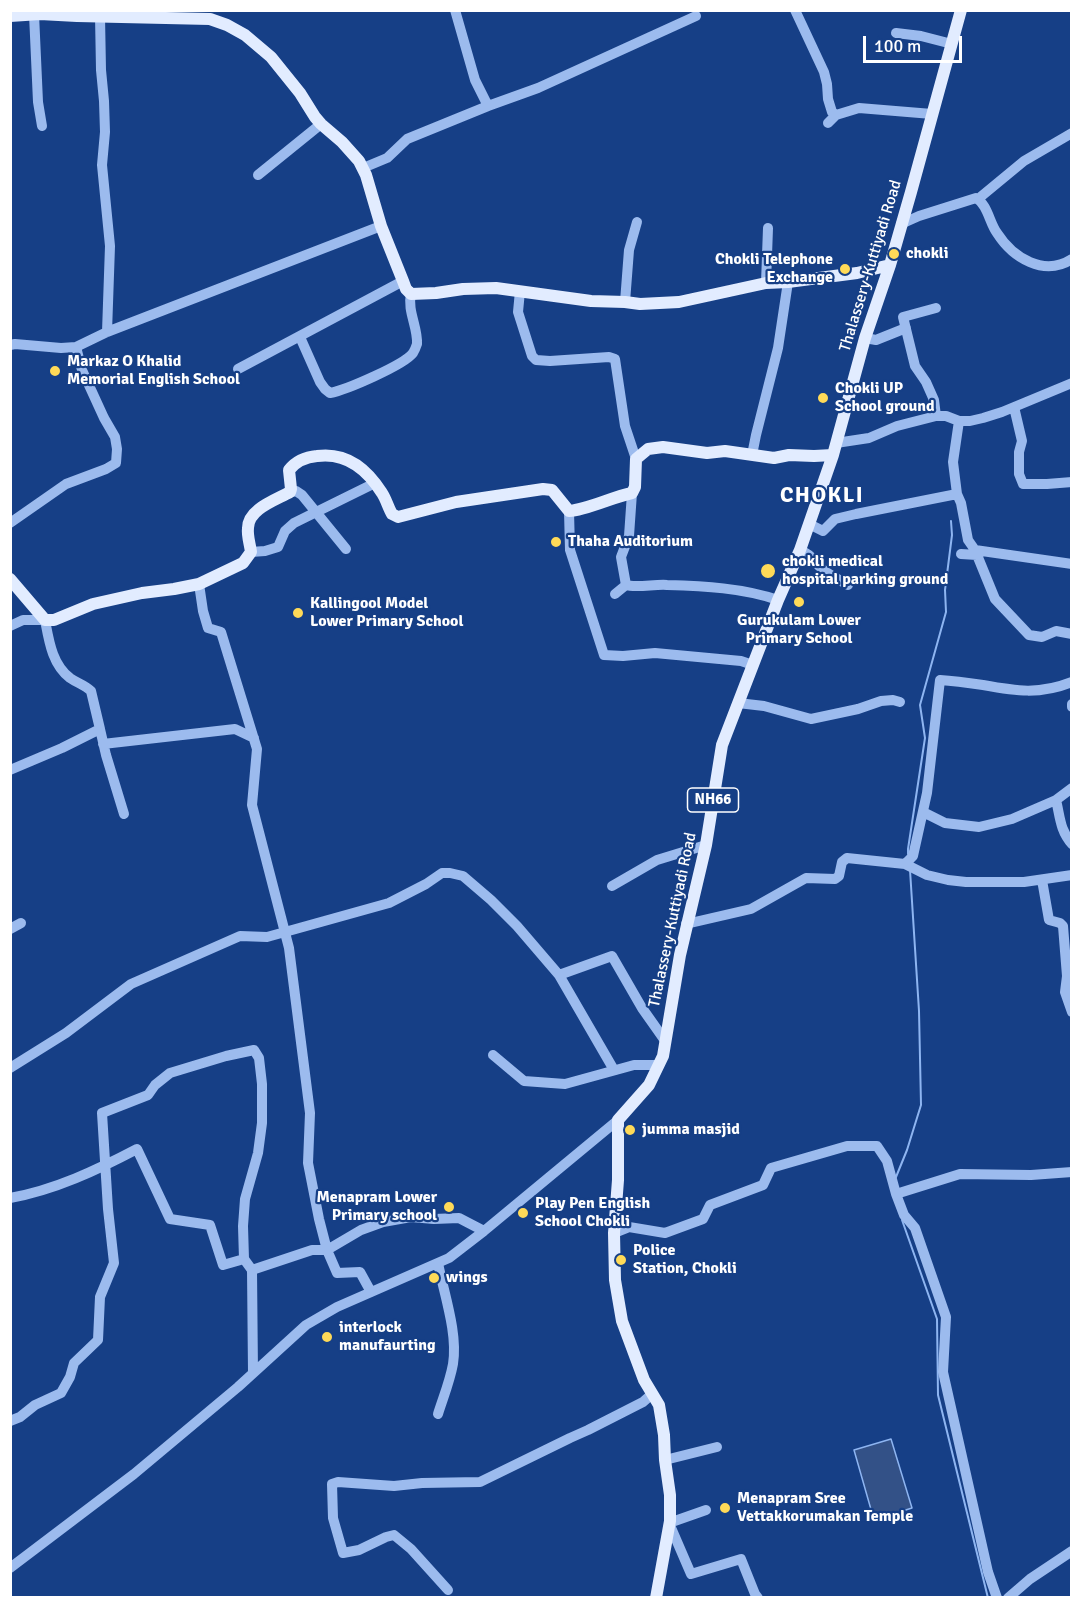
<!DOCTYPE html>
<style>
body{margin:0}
#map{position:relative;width:1082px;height:1608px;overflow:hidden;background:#163f86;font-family:Signika,sans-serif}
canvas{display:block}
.frame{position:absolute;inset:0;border:12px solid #fff;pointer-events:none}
.scale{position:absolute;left:863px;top:36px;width:99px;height:27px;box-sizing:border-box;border:3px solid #fff;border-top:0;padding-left:8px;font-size:18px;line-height:21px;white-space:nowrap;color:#fff;-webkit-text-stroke:4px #163f86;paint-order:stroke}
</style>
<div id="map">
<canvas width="1082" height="1608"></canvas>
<div class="frame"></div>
<div class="scale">100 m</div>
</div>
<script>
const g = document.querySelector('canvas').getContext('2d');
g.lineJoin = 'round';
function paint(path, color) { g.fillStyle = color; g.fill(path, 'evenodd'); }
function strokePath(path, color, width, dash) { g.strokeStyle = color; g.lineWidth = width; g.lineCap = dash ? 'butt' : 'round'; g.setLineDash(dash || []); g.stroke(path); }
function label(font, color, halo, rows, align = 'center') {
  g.font = font + ' Signika,sans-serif'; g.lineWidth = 4.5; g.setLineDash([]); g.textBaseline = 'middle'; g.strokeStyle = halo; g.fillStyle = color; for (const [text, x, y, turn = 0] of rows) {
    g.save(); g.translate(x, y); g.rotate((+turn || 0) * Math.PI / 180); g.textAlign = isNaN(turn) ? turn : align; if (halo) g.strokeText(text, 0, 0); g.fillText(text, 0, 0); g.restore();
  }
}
const water = new Path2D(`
 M891,1439L912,1508L874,1520L854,1450Z`);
const stream = new Path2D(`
 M908,854V849L925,738L920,705L946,612L945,590L952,535L951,521
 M896,1177L907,1150L921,1105L919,1011L910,870
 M902,1220L937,1319L938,1395L988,1598`);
const minor = new Path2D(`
 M795,10L824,72L827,84L828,99L832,112L836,115L859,108L932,114
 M34,14L38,102L42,126
 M100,16L101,70L104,101L105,132L102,165L110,246L107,332
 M896,33L921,36L952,44
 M488,106L538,88L696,16
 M828,123L836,115
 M363,168L387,158L407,139L488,106L475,80L455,10
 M258,175L321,124
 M978,199L1024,161L1072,133
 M901,224L919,216L976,198C988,205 989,222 997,233C1013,258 1044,277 1072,259
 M766,283L768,228
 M520,291L518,312L532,356L536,360L550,361L609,357L615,359L625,426L636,459
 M625,302L629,250L637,222
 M936,308L903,317L915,366L926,382L934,400L936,416
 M300,337L320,382L325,389L330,393C346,390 404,365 413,353C415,350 416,347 417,344C418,327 407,311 411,294
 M865,338L876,340L906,328
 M10,345L15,344L61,348L76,347L107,332L381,226
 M238,369L403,281
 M1014,407L1022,441L1019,452V474L1023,484H1047L1072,482
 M836,443L869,438L897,426L936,416H946L959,421H970L983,418L1002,412L1072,383
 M752,455L756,435L778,348L788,282
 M290,492L296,491L302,495L346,549
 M632,493L629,536L621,557L626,585C635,588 656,584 667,585C704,586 743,588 778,600
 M957,494L953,462L959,421
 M569,511L570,550L604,655L623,656L655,653L741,661L753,665
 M10,523L66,484L106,469L116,463L117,449L115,437L104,418L82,370L76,347
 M809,524L823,531L835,519L856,514L957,494L961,503L968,540L975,550L995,599L1029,635L1042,637L1056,631L1072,634
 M800,550C813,556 810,557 819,566C827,574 838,579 848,585
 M975,550L1072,564
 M251,552L265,551L278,547L285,531L294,523L375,483
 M961,554L977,555
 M199,584L203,611L208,628L221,632L257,749L252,805L289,948L310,1113L308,1163L319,1219L327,1250L337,1273L360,1272L371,1292
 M615,594L626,585
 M10,626L23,620H45C49,641 52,664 70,678C77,683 85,685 91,691L100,729L62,748L10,770
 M1072,682C1039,695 1016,691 983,685C969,683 954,681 940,680L927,793L913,856L905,864L927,875L948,880L966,882H1024L1072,875
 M738,703L764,706L811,719L858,709L881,701L893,700L900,702
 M1072,704V707
 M100,729L106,755L124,814
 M103,744L235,729L254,738
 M1072,788L1056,800C1060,816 1060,831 1072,844
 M923,812L945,823L979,827L1012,819L1056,800
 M1042,880L1049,920L1060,923L1063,926L1067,976L1065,992L1072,1012
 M612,886L657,860L706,845
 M686,924L751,909L806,878L835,879L839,876L842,862L847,858L905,864
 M10,929L21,923
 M559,975L612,956L642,1008L666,1042
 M493,1055L524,1081L565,1084L634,1065H659
 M10,1068L66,1033L131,984L240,936L267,937L389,903L426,884L442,873H450L463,876L491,900L517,926L559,975L614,1070
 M896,1194L960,1174L1031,1175L1072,1172
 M10,1198C55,1190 97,1170 137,1149L170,1219L210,1225L223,1265L244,1259
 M614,1233L629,1227L665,1233L703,1219L710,1205L763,1185L771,1168L847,1146H877L887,1161L896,1194L904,1215L915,1228L946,1317L943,1372L988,1572L997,1598
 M252,1270L312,1250H327L361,1230L383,1222L411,1217L434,1219L459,1218L484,1231
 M438,1414C443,1398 450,1381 453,1364C458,1333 444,1294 438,1263
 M10,1421L20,1417L35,1405L61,1393L70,1377L74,1363L98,1340L100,1297L114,1263L108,1209L102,1113L148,1095L155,1085L170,1073L226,1056L254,1050L259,1058L262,1084V1123L258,1153L245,1199L243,1226L244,1259L252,1270L253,1373
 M665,1460L717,1447
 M706,1510L669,1523L691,1574L741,1559L755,1594L758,1598
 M10,1568L134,1474L238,1387L306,1325L337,1307L449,1258L484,1231L618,1120
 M448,1590L411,1549L394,1535L386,1537L359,1550L343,1553L333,1518L332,1484L338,1482L394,1486L422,1483L480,1482L570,1438L588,1430L643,1402L652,1394
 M1008,1598L1030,1579L1072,1551`);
const major = new Path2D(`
 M10,16L40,14L77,16L210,19L227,25L245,35L271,57L300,93L315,117L321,124L342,142L359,161L366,175L381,226L403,281L406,289L411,294L436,293L463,289L496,288L591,301L625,302L640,304L679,302L766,283L788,282L857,273L890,265
 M10,579L45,620H54L93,604L142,593L174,589L199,584L243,563L251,552C250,544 247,536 248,528C248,509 276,500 290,492L291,489L289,470C296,461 306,457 317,456C346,452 367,469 382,493C386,499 388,507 392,514L398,517L456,502L543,489L552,490L569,511C587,510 612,497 632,493L635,487L636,459L648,449L663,447L707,453L725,451L774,458L789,455L814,456L833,455
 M656,1598L670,1521V1495L665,1460L664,1435L659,1405L644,1380L622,1321L615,1280L614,1233L618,1180V1120L649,1085L663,1056L680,955L706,845L722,745L778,600L800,550L833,455L865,338L890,265L911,192L961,10`);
const markers = [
 [894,254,6,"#ffda58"],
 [845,269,6,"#ffda58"],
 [55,371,6,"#ffda58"],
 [823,398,6,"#ffda58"],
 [556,542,6,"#ffda58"],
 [768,571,8,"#ffda58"],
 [799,602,6,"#ffda58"],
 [298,613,6,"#ffda58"],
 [630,1130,6,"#ffda58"],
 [449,1207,6,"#ffda58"],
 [523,1213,6,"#ffda58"],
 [621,1260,6,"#ffda58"],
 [434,1278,6,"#ffda58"],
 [327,1337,6,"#ffda58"],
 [725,1508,6,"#ffda58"]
];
const shields = [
 [713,800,51]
];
const shieldNames = [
 ["NH66",713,800]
];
const poiNames = [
 ["chokli",906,254],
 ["Chokli Telephone",833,260,"right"],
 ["Exchange",833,278,"right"],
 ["Markaz O Khalid",67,362],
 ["Memorial English School",67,380],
 ["Chokli UP",835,389],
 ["School ground",835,407],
 ["Thaha Auditorium",568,542],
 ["chokli medical",782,562],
 ["hospital parking ground",782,580],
 ["Kallingool Model",310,604],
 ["Lower Primary School",310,622],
 ["Gurukulam Lower",799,621,"center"],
 ["Primary School",799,639,"center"],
 ["jumma masjid",642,1130],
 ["Menapram Lower",437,1198,"right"],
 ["Primary school",437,1216,"right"],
 ["Play Pen English",535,1204],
 ["School Chokli",535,1222],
 ["Police",633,1251],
 ["Station, Chokli",633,1269],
 ["wings",446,1278],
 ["interlock",339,1328],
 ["manufaurting",339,1346],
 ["Menapram Sree",737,1499],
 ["Vettakkorumakan Temple",737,1517]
];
const streetNames = [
 ["Thalassery-Kuttiyadi Road",871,266,-73],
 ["Thalassery-Kuttiyadi Road",673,920,-78]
];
const districtNames = [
 ["CHOKLI",822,496]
];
paint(water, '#335187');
strokePath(water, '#8eb5f1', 1.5);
strokePath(stream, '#8eb5f1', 2);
strokePath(minor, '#9cbbee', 10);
strokePath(major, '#e2ecff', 12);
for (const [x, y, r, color] of markers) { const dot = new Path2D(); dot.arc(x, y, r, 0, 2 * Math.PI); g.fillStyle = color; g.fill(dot); strokePath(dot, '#163f86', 2); }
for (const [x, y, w] of shields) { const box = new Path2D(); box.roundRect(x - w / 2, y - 12, w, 24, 4.5); g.fillStyle = '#163f86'; g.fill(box); strokePath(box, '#fff', 1.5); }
label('bold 15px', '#fff', null, shieldNames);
label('bold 16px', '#fff', '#163f86', poiNames, 'left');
label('16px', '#fff', '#163f86', streetNames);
g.letterSpacing = '1.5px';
label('bold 22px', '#fff', '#163f86', districtNames);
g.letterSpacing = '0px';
</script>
